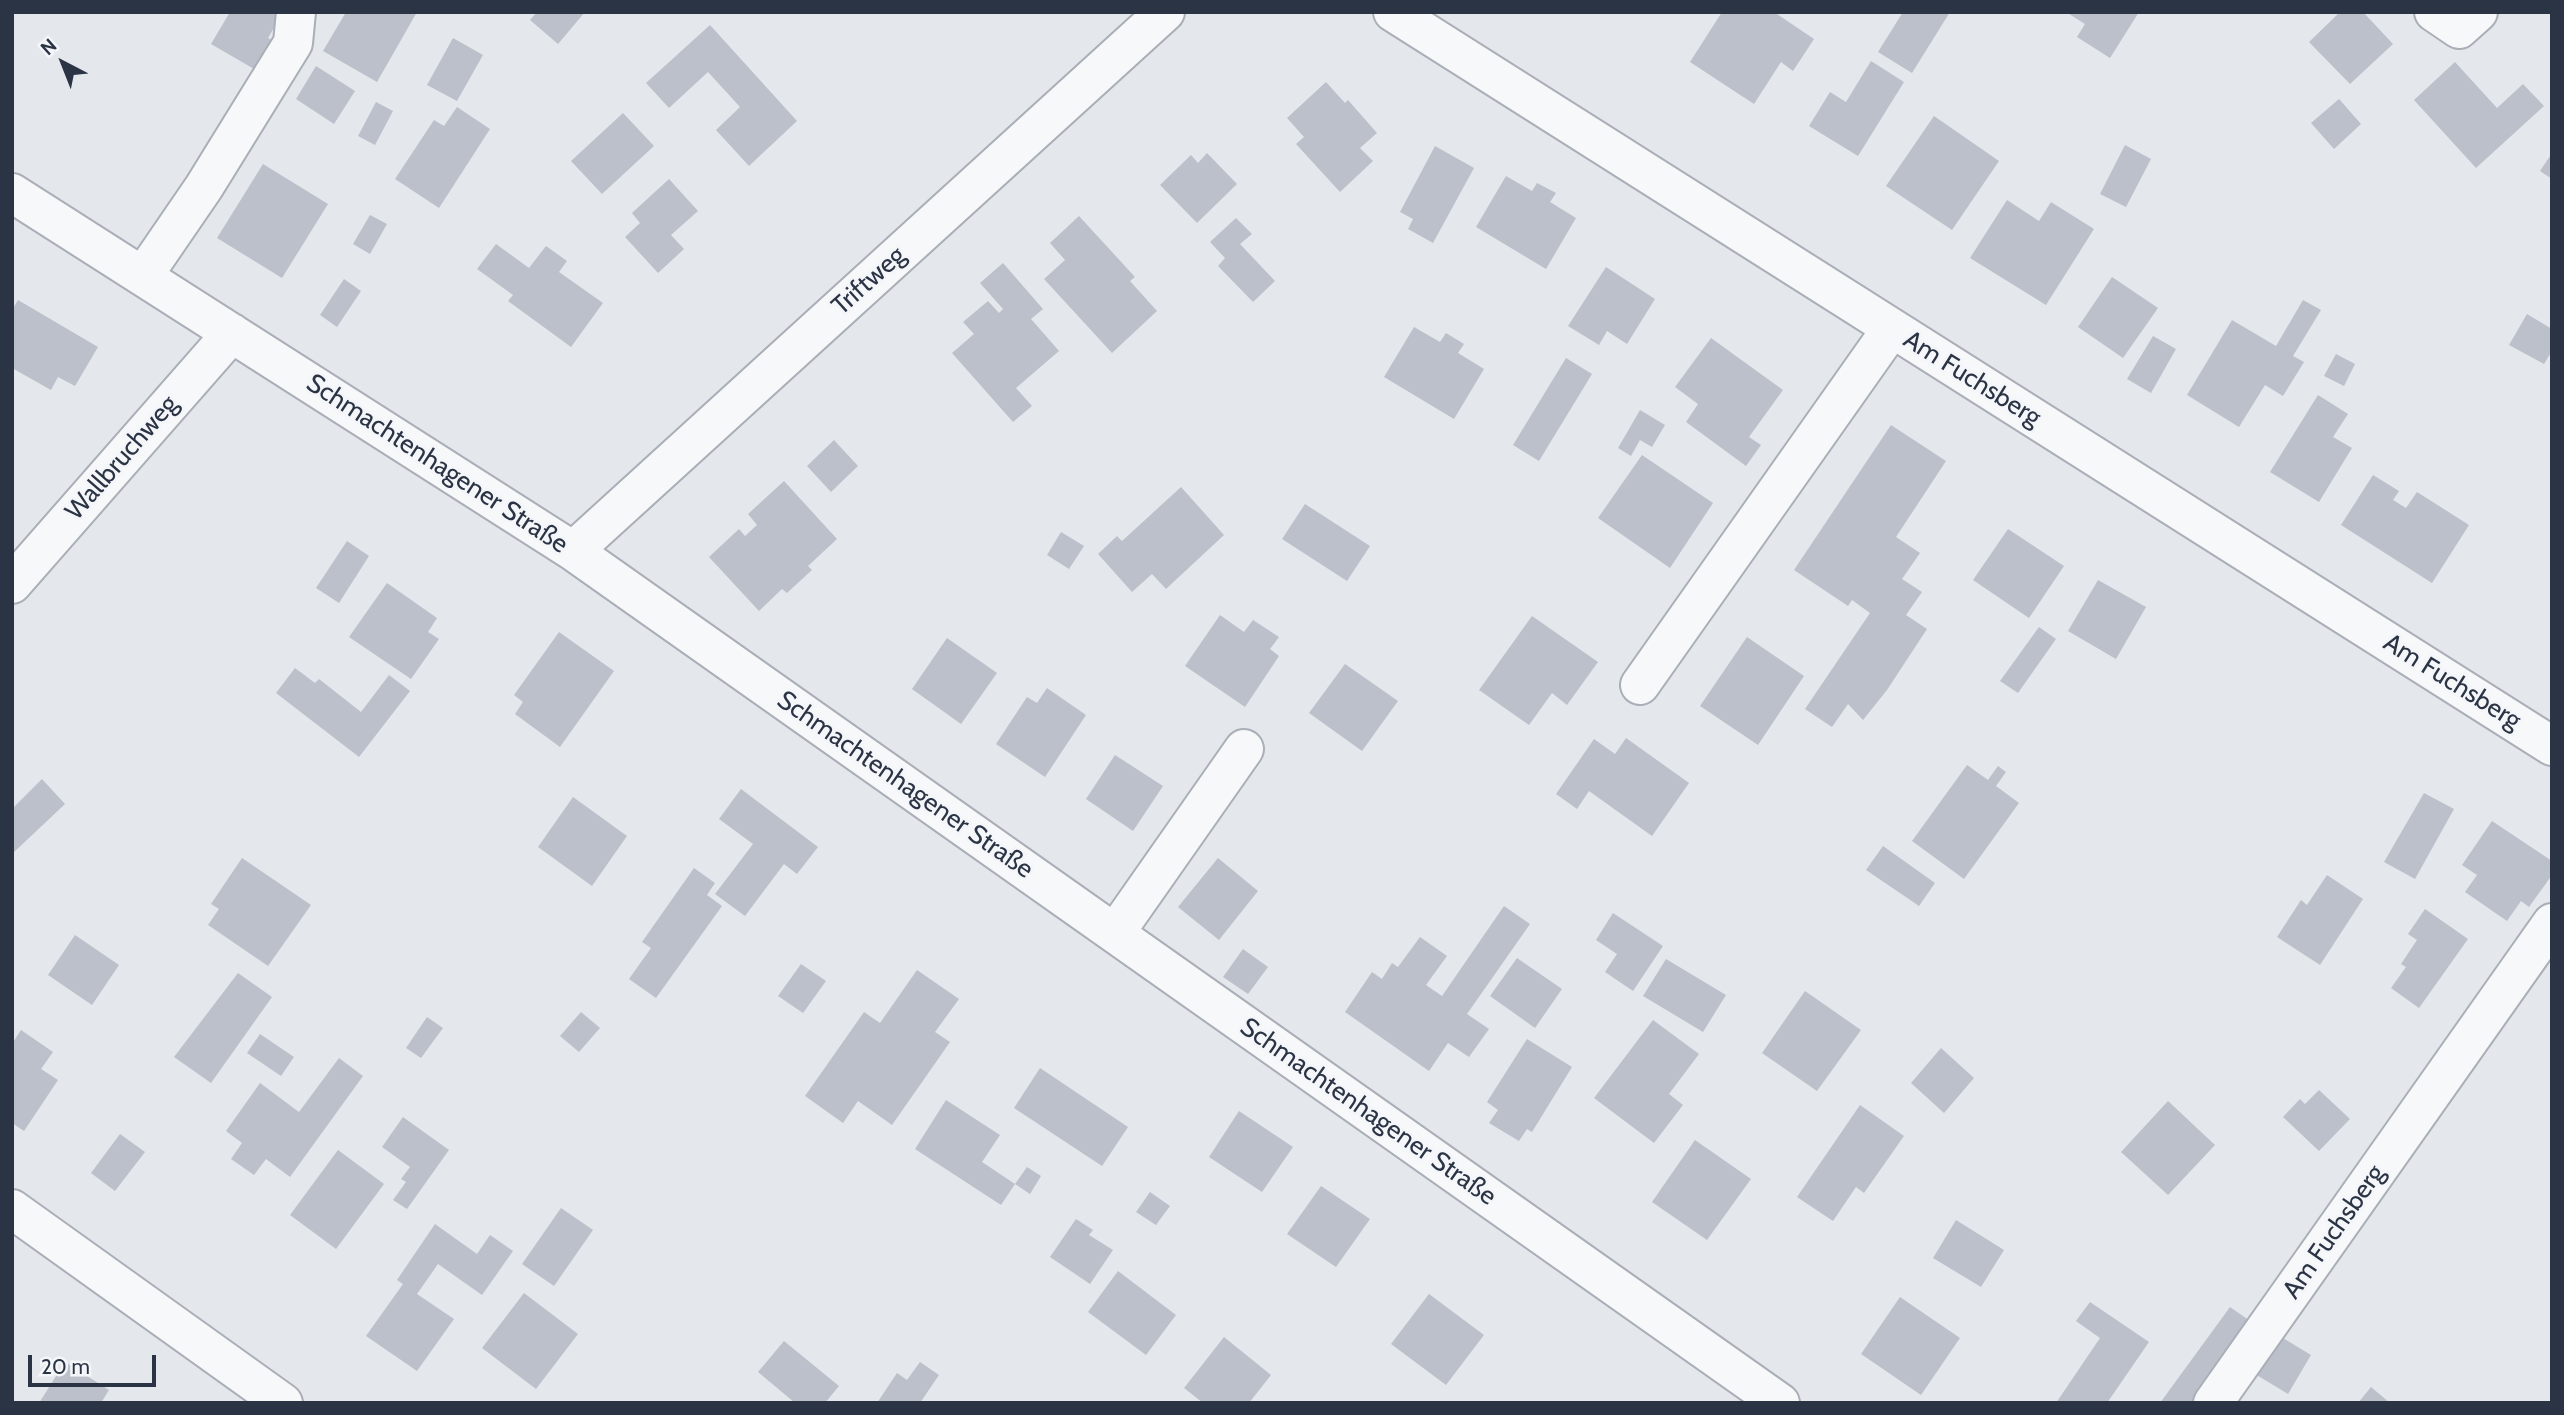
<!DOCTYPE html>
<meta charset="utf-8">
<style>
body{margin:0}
#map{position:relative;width:2564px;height:1415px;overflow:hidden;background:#e4e7ec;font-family:Cabin,sans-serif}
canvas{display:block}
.frame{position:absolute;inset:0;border:14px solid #2b3445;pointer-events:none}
.north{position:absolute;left:28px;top:28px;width:70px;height:70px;-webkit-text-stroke:5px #f4f6f9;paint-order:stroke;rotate:318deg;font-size:19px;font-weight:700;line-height:28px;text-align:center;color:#2b3445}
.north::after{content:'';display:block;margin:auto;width:24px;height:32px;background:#2b3445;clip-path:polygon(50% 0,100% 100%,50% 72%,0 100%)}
.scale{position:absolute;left:28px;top:1355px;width:128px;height:32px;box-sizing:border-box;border:4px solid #2b3445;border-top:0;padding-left:9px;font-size:21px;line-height:24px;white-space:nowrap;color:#2b3445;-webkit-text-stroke:5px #f4f6f9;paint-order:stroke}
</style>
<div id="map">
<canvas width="2564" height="1415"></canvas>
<div class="frame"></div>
<div class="north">N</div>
<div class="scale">20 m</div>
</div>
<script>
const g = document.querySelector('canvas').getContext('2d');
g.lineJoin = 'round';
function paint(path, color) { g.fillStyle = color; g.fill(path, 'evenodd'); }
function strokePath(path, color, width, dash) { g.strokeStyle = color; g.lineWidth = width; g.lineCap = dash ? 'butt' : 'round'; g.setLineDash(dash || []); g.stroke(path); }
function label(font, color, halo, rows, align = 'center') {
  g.font = font + ' Cabin,sans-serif'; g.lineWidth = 6; g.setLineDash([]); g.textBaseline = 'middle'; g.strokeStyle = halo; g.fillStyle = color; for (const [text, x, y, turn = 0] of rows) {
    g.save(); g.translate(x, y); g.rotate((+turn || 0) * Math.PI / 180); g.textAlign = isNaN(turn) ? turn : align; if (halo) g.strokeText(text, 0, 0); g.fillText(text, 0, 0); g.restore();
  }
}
const building = new Path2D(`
 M230,12L282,14L268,38L278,44L261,73L211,44Z
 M346,12H417L377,82L323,51Z
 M537,12H585L558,44L530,20Z
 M1722,12H1774L1814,39L1793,71L1781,62L1754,104L1690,62Z
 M1903,12H1950L1912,73L1878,52Z
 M2066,12H2139L2110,58L2077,37L2085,24Z
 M2340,12H2363L2393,44L2350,84L2309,42Z
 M710,25L797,121L749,166L716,130L740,107L708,72L669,108L646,83Z
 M453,38L483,55L457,101L427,85Z
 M1871,61L1904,82L1858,156L1809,126L1830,92L1846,102Z
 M2455,62L2497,108L2523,84L2544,106L2476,168L2414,100Z
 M316,66L355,91L334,124L296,99Z
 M1326,82L1345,103L1348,100L1377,133L1360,148L1373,161L1340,192L1296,144L1304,137L1287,118Z
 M2339,99L2361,124L2334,149L2311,123Z
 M376,102L393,111L375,145L358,136Z
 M457,107L490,129L439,208L395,179L434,120L444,126Z
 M623,113L654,146L602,194L571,161Z
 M1934,116L1999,161L1952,230L1886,186Z
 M2125,145L2151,159L2126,207L2100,194Z
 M1435,146L1474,168L1433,243L1408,229L1413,219L1400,212Z
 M1207,153L1237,184L1197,223L1160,185L1191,155L1198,163Z
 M2552,153V179L2540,171Z
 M263,164L328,204L282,278L217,238Z
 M1506,176L1532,191L1537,183L1556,193L1550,202L1576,218L1546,269L1476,227Z
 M669,179L698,211L671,235L684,249L658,273L625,237L640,223L632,213Z
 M2007,200L2039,221L2051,202L2094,229L2046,305L1970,258Z
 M370,215L387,224L370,254L353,244Z
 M1079,216L1135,277L1130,281L1157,311L1112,353L1044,279L1065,260L1050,243Z
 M1236,218L1252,234L1240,244L1275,281L1253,302L1218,266L1225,258L1210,242Z
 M496,244L529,268L546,246L567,261L559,272L603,303L571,347L508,301L513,295L477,269Z
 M1003,263L1043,309L1031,319L1059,351L1016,388L1032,406L1013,422L952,353L974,334L963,322L988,301L999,313L1003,309L980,283Z
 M1606,267L1655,299L1627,344L1607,331L1599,345L1568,326Z
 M2112,277L2158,308L2123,358L2078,327Z
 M344,279L361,291L337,327L320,315Z
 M18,300L98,347L75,386L58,377L51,390L12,368V310Z
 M2303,300L2321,310L2293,356L2304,362L2283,396L2265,385L2239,427L2187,395L2232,320L2276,346Z
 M2527,314L2552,329V351L2544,364L2509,345Z
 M1414,327L1440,342L1446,333L1464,344L1458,353L1484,369L1454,419L1384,377Z
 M2153,336L2176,349L2151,393L2127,379Z
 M1711,338L1783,390L1749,437L1761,445L1746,466L1686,422L1698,404L1675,387Z
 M2336,354L2355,364L2344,386L2324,376Z
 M1566,358L1592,374L1539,461L1513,445Z
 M2318,395L2348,414L2333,437L2352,448L2319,502L2270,472Z
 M1640,410L1665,425L1652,447L1640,440L1631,456L1618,448Z
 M1891,425L1946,461L1896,537L1920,553L1902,579L1922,592L1906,615L1927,629L1887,690L1863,720L1848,704L1832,727L1805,709L1870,613L1852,600L1848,606L1794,570Z
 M834,440L858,466L831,492L807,466Z
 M1642,455L1713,503L1670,568L1598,518Z
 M2373,475L2399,491L2393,500L2406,508L2417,492L2469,525L2432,583L2341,525Z
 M784,481L837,539L808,566L812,570L787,593L782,589L759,611L709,557L739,529L745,536L757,525L748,514Z
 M1181,487L1224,535L1166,589L1152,574L1132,592L1098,554L1117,536L1122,541Z
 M1305,504L1370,546L1347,581L1282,539Z
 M2008,529L2064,566L2029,618L1973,580Z
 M1061,532L1084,546L1069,569L1047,555Z
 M347,541L369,556L339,603L316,588Z
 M2098,580L2146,607L2116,659L2068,631Z
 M387,583L437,618L428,632L439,639L411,679L349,637Z
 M1220,615L1244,632L1253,620L1279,637L1270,649L1279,656L1245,707L1185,666Z
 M1532,616L1598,662L1567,705L1552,693L1529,725L1479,690Z
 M2039,627L2056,639L2018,693L2000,681Z
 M559,632L614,671L560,747L515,714L523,702L514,695Z
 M1747,637L1804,676L1758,745L1700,706Z
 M947,638L997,673L961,724L912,689Z
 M1345,664L1398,701L1362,751L1309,713Z
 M295,668L315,683L319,679L361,712L389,675L410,691L359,757L276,693Z
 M1047,688L1086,715L1045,777L996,744L1027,697L1037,703Z
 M1626,738L1689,783L1652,836L1589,791L1577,809L1556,794L1594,739L1615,754Z
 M1115,755L1163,786L1133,831L1086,799Z
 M1967,765L1988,780L1998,766L2006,772L1996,786L2019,803L1964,879L1912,841Z
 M42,779L65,804L12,854V809Z
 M741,789L818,847L797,874L784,864L745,916L715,894L753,844L719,819Z
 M2424,793L2454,809L2415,879L2384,862Z
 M573,797L627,836L592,886L538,847Z
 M2492,821L2552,861V875L2529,907L2521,901L2507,921L2465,892L2477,875L2462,865Z
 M1883,846L1935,883L1919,906L1866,870Z
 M242,858L311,905L268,966L208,925L219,909L211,904Z
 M1218,858L1258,891L1219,940L1178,907Z
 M694,868L715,883L707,895L722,906L656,998L629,979L651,948L642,942Z
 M2327,875L2363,899L2320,965L2277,937L2301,900L2307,905Z
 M1504,906L1530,924L1467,1014L1489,1029L1469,1057L1448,1043L1429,1071L1345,1012L1372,972L1382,979L1392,963L1398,967L1420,937L1447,956L1426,985L1442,996Z
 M2425,909L2468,939L2419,1008L2391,988L2406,967L2401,964L2417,940L2408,934Z
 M1613,913L1663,946L1633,991L1605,972L1617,954L1596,940Z
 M75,935L119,965L92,1005L48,975Z
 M1243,949L1268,967L1248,994L1223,977Z
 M1517,958L1562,989L1535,1028L1490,996Z
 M1666,959L1726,995L1703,1032L1643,996Z
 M801,964L826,981L803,1013L778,996Z
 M917,970L959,999L935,1032L950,1042L892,1125L858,1101L843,1123L805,1096L864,1012L880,1023Z
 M238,973L272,997L211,1083L174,1057Z
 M1805,991L1861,1030L1817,1091L1762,1053Z
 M581,1012L600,1028L579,1052L560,1036Z
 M427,1017L443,1028L421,1058L406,1048Z
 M1653,1020L1699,1054L1669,1094L1683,1105L1654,1143L1594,1098Z
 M21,1030L53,1052L41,1069L58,1080L24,1131L12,1123V1044Z
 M260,1034L294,1057L281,1076L247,1053Z
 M1527,1039L1572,1067L1532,1132L1527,1129L1519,1141L1489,1123L1498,1110L1487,1102Z
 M1941,1048L1974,1078L1944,1113L1911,1083Z
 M339,1058L363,1076L290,1177L266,1159L254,1175L231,1159L242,1143L226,1131L260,1083L299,1112Z
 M1040,1068L1128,1127L1102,1166L1014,1108Z
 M2319,1090L2350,1119L2319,1151L2283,1117L2300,1099L2305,1104Z
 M946,1100L1000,1135L982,1162L1015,1184L1001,1205L915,1149Z
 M2168,1101L2215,1145L2168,1195L2121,1152Z
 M1860,1105L1904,1136L1864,1193L1856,1187L1833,1221L1797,1197Z
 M1239,1111L1293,1147L1262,1192L1209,1157Z
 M403,1117L449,1150L407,1209L393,1200L406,1182L401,1179L410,1167L382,1147Z
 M120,1134L145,1152L115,1191L91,1173Z
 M1695,1140L1751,1179L1707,1240L1652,1202Z
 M338,1150L384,1184L336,1249L290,1215Z
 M1027,1167L1041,1176L1030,1194L1015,1184Z
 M1321,1186L1370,1219L1336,1267L1287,1234Z
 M1150,1192L1170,1206L1156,1225L1136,1212Z
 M561,1208L593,1230L554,1286L522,1264Z
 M1076,1219L1093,1230L1089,1235L1113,1250L1090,1284L1050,1257Z
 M1956,1220L2004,1250L1981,1287L1933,1258Z
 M435,1224L477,1254L490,1235L513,1251L482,1295L438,1264L417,1294L454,1319L417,1371L366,1336L403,1284L397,1280Z
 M1118,1271L1176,1315L1146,1355L1088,1312Z
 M524,1293L578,1334L536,1389L482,1348Z
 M1429,1294L1484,1335L1446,1385L1391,1344Z
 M1900,1297L1960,1338L1921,1395L1861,1354Z
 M2090,1302L2149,1342L2107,1403H2056L2100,1338L2076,1321Z
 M2230,1307L2253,1323L2195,1403H2160Z
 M2278,1335L2311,1355L2288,1394L2255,1374Z
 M1224,1337L1271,1375L1249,1403H1203L1184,1388Z
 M784,1341L839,1386L825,1403H795L758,1372Z
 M65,1362L109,1390L101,1403H39Z
 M920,1362L939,1375L920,1403H877L897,1373L907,1380Z
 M2371,1387L2390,1403H2358Z`);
const minor = new Path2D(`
 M1393,12L2552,746
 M2434,12L2459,29L2478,12
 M12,193L573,551L1780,1403
 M143,276L204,187L293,43L296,12
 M573,551L1165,12
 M12,584L232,333
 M1640,685L1892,328
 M1115,933L1244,749
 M12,1209L283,1403
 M2213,1403L2552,923`);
const streetNames = [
 ["Triftweg",869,281,-42],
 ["Am Fuchsberg",1972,379,32],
 ["Wallbruchweg",122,458,-49],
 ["Schmachtenhagener Straße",437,464,33],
 ["Am Fuchsberg",2452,682,32],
 ["Schmachtenhagener Straße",905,785,35],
 ["Schmachtenhagener Straße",1368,1112,35],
 ["Am Fuchsberg",2334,1232,-55]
];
paint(building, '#bbc0ca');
strokePath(minor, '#a9aeb7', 42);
strokePath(minor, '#f7f8fa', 38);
label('26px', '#2b3445', '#f4f6f9', streetNames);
</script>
